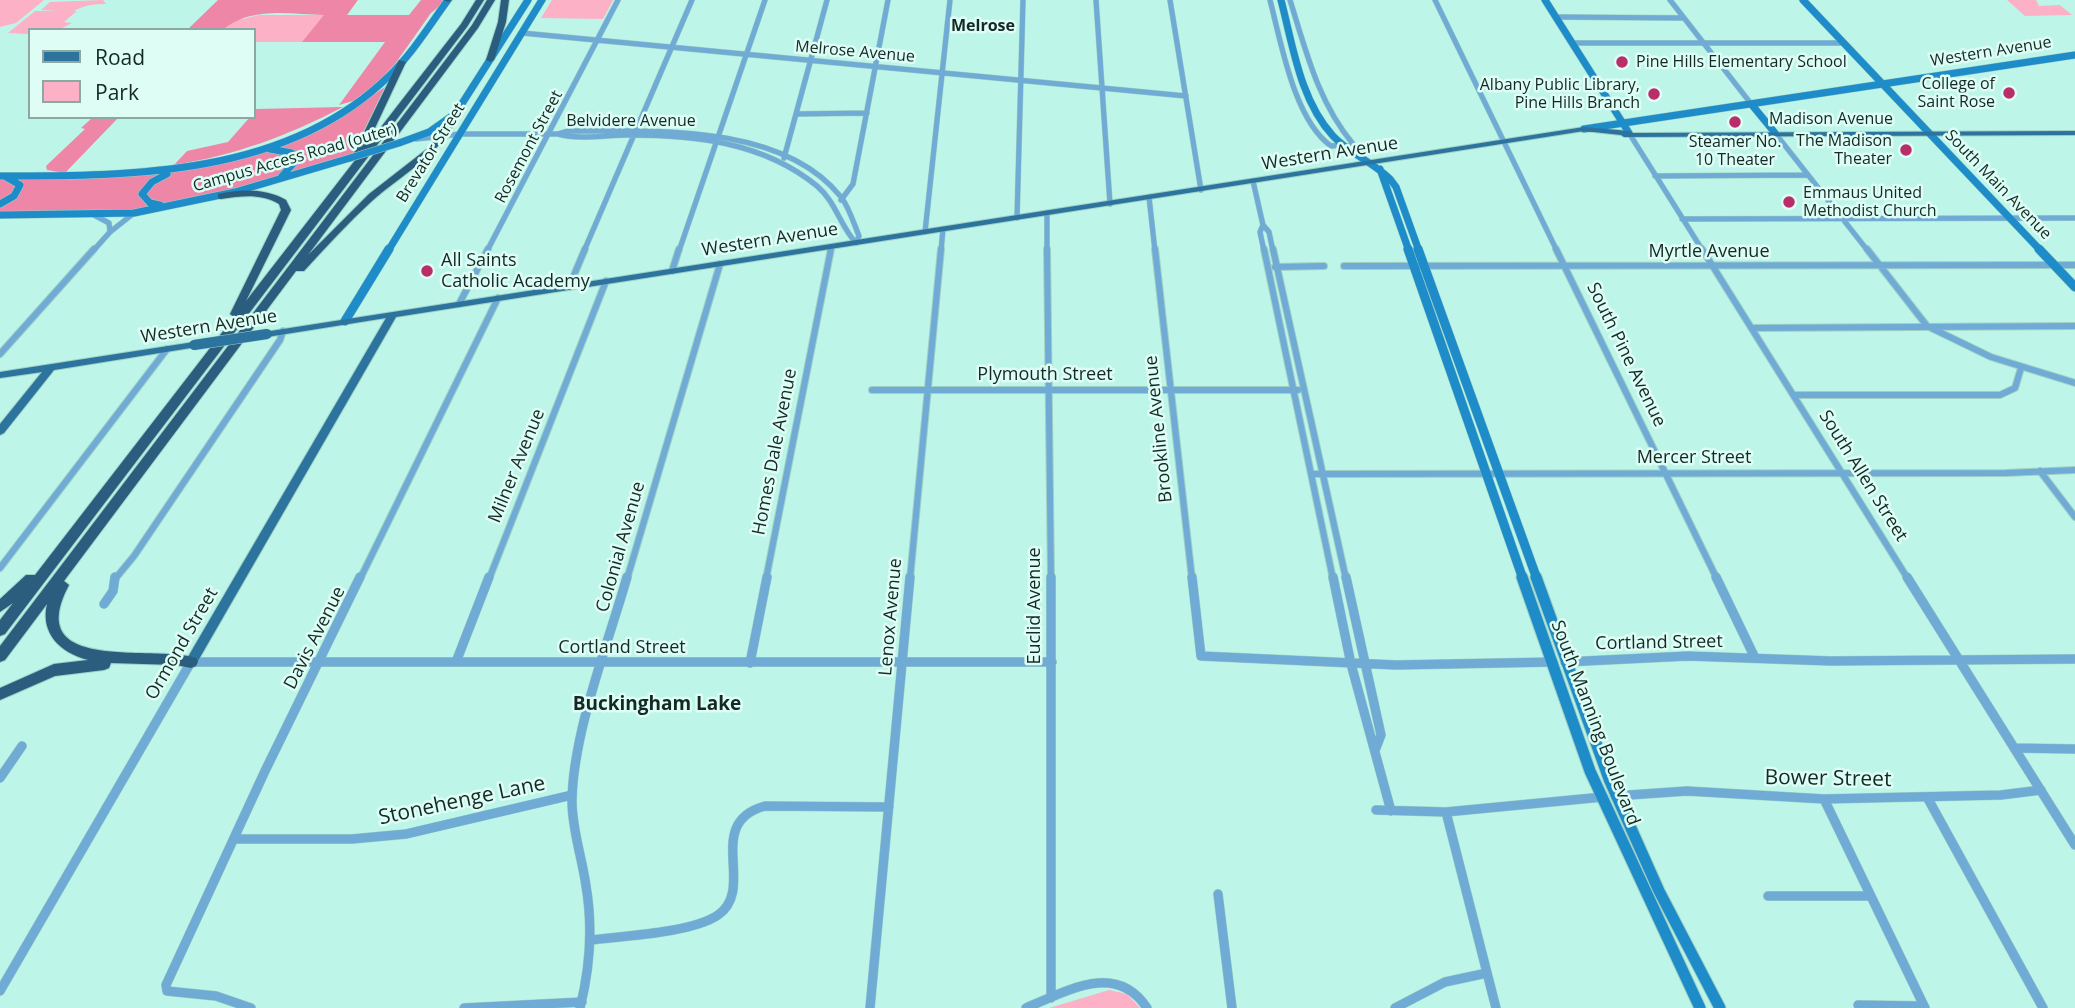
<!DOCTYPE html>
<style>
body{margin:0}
#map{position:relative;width:2075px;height:1008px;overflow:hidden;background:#bef5e9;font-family:"Open Sans",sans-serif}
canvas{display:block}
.legend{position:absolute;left:28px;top:28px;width:228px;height:91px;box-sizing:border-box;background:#ddfdf5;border:2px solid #8da8a2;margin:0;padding:9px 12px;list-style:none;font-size:21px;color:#142925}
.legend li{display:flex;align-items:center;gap:14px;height:35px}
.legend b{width:35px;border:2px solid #8da8a2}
</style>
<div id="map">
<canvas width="2075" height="1008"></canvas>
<ul class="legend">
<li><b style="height:9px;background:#2c739e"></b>Road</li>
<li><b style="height:19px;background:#fcb1c7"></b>Park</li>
</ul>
</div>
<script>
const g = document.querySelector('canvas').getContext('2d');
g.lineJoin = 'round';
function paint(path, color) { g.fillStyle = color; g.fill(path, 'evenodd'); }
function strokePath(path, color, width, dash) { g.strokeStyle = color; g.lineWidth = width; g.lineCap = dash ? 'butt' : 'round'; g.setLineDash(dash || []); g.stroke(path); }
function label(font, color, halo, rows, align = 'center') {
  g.font = font + ' "Open Sans",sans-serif'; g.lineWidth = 5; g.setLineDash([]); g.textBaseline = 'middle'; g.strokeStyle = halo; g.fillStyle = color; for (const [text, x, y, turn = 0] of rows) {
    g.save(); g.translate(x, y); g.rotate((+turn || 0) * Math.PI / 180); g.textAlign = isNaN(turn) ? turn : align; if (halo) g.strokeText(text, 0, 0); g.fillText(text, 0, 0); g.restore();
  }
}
const green = new Path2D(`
 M0,0H44L16,23L0,27Z
 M103,0L106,4C92,4 85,5 74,11H77L64,22L72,23L58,30H30L28,34L8,33L35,11H57L41,10L50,2Z
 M552,0H613L603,19L541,18Z
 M2007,0H2036L2039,6L2060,5L2072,15L2025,16Z
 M259,15H344L320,42H254V30H223L234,21Z
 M1109,990L1127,994L1140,1008H1049Z`);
const forest = new Path2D(`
 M218,0H358L347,15H409L421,0H447L431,13L395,64L376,84L353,101L339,105L385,42H302L324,15C291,14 250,6 223,30H187Z
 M385,87L354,154L271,181L134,213L0,215V176L180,169L279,142L356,106Z
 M343,107C287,136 236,155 174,165L187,151L228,142L250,117H254L256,109Z
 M93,117H119L65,173L47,170L46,166L85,129L81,128Z`);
const streetFar2 = new Path2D(`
 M1096,0L1110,204
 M1170,0L1201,190
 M1270,0C1281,42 1294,120 1331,146L1342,145
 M1290,0C1306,51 1318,102 1353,144L1346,148
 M1435,0L1557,251
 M1670,0L1752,105
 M1556,17L1684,18
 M522,33L1186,96
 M1572,43H1844
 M796,114L867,113
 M568,131C653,131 782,123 841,197C849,207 854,224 859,236L856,243C840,226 836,202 817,186C763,142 695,135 628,135C606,135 579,140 558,134Z
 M1629,133L1703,251
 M1775,133L1868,251
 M416,139L460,134H558
 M784,158L827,0
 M1655,176L1807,175
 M1253,181L1263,225L1269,232L1273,251
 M1149,197L1155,251
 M841,200L853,184L888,0
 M1047,213V251
 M94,215L109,223L110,232
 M1017,218L1023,0
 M1682,219L2075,218
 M1263,225L1260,232L1264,251
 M925,232L950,0
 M93,251L110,232L134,213
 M487,251L618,0
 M584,251L692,0
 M679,251L765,0
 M830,251L831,247
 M941,251L943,229`);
const streetFar1 = new Path2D(`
 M1047,249L1051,579
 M1155,249L1192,579
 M1264,249L1333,579
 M1273,249L1346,579
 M1556,249L1717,579
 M1702,249L1908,579
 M1867,249L1927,326L1991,357L2075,383
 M1344,266L2075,265
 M1275,267L1324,266
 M672,271L679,249
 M569,287L585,249
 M459,304L488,249
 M1752,328L2075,326
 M0,354L94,249
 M872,390H1298
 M1794,395H2000L2015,388L2021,368
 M2040,471L2075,517
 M1312,474L2006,473L2075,470
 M0,568L167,349
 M115,579L134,556L280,340L283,331
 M360,579L498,298
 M489,579L606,281
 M627,579L720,264
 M766,579L831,249
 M910,579L941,249`);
const street = new Path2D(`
 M1192,577L1201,656L1396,665L1553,662
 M1333,577L1351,664L1391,811
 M1346,577L1381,735L1376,748
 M1716,577L1755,658
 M1907,577L2075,845
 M104,604L113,591L115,577
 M456,662L489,577
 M1565,662L1688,656L1831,661L2075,659
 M750,663L767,577
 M2014,748L2075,749
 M0,778L22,746
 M1615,796L1687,791L1824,799L2001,795L2041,790
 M1927,797L2043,1008
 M1824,799L1925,1008
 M1376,810L1446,812L1603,797
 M1446,812L1496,1008
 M234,839H352L406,834L572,795
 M1218,894L1232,1008
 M1768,896H1871
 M590,940C622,936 692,933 718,915C757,888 703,823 765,806L889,807
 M0,991L191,662H1052
 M1051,998V577
 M1858,1005L1924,1006
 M251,1008L216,996L167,991L166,985L265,771L360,577
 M464,1008L582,1002
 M580,1008C590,968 593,927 586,886C582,857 572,830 572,801C573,732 608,644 627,577
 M870,1008L910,577
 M1026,1008C1067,991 1116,961 1147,1008
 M1395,1008L1445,982L1487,973`);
const secondaryFar2 = new Path2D(`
 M1281,0C1293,46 1300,100 1333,136C1350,154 1373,162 1390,179L1396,187L1419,251
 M1545,0L1629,133
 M1803,0L2041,251
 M1752,105L1775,133
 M1584,129L2075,55
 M399,143L429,132L456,113L528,0
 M270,149L292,153L294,163L282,176
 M1380,169L1409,251
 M0,176C133,176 287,176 389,76C412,54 429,26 448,0
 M0,204L14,196L20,185L6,177
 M160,205L150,203L142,194L152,182L167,174
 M0,215L134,213L235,192L350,158
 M388,251L542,0`);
const secondaryFar1 = new Path2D(`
 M1408,249L1523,579
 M1418,249L1537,579
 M2039,249L2075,287
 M345,321L389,249`);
const secondary = new Path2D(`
 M1522,577L1590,771L1700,1008
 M1536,577L1609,779L1659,891L1720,1008`);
const primary = new Path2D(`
 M1584,127L1629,131L1633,133L2075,131V135L1624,137L1621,135L1584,131L396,317L195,666L191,667L187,666L185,662L386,318L267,337L264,336L262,334L264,332Z
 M194,342L197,343L199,345L197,347L54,370L4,433L0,435V424L42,372L0,378V372Z`);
const highway = new Path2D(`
 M443,0H452L448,2Z
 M476,0H484L467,27L5,634L0,636V620L13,603L0,612V599L26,575H35L234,317L230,314L281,210L279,204C261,193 241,196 221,199L218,198V194C241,189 265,188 286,200L291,210L246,301L356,159L352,157L399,60L406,62L367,145L461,24Z
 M487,0H495L478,28L308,255L369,194L428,148L445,127L453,111H459L460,113C440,156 406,171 372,201C348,223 326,247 304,271H296L64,581L69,585C21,675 154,644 196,658L198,662L196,666L191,668L176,665L111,663L109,668L104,670L55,676L0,700V688L54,664L88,660C61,653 40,634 47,604L5,660L0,662V646L472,25Z
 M501,0H509L506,22L494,60L490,62L486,60L498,22Z`);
const secondaryBridge = new Path2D(`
 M350,158L399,143`);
const primaryBridge = new Path2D(`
 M194,345L267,334`);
const markers = [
 [1622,62,7,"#b92e69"],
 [2009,93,7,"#b92e69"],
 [1654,94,7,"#b92e69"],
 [1735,122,7,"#b92e69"],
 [1906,150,7,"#b92e69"],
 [1789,202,7,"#b92e69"],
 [427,271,7,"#b92e69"]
];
const farNeighbourhoodnames = [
 ["Melrose",983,26]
];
const farStreetnames = [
 ["Melrose Avenue",855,52,5],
 ["Western Avenue",1991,52,-9],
 ["Madison Avenue",1831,119],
 ["Belvidere Avenue",631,121],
 ["Rosemont Street",529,147,-62],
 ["Brevator Street",431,153,-58],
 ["Campus Access Road (outer)",295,158,-16],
 ["South Main Avenue",1998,185,46]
];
const farPoinames = [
 ["Pine Hills Elementary School",1636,62,"left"],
 ["College of",1995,84],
 ["Saint Rose",1995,102],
 ["Albany Public Library,",1640,85],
 ["Pine Hills Branch",1640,103],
 ["The Madison",1892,141],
 ["Theater",1892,159],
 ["Steamer No.",1735,142,"center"],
 ["10 Theater",1735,160,"center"],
 ["Emmaus United",1803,193,"left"],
 ["Methodist Church",1803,211,"left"]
];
const streetNames = [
 ["Western Avenue",1330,154,-9],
 ["Western Avenue",770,240,-9],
 ["Myrtle Avenue",1709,252],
 ["Western Avenue",209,327,-9],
 ["South Pine Avenue",1626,355,64],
 ["Plymouth Street",1045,375],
 ["Brookline Avenue",1159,429,-96],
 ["Homes Dale Avenue",775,452,-79],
 ["Mercer Street",1694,458],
 ["Milner Avenue",517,466,-68],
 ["South Allen Street",1863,476,58],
 ["Colonial Avenue",621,547,-74],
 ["Euclid Avenue",1035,606,-90],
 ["Lenox Avenue",891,617,-85],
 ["Davis Avenue",315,638,-63],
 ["Cortland Street",1659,643,-1],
 ["Ormond Street",182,644,-60],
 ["Cortland Street",622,648],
 ["South Manning Boulevard",1595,723,69]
];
const poiNames = [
 ["All Saints",441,261],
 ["Catholic Academy",441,282]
];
const neighbourhoodNames = [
 ["Buckingham Lake",657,705]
];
const nearStreetnames = [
 ["Bower Street",1828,779,1],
 ["Stonehenge Lane",462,801,-12]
];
paint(green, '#fcb1c7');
paint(forest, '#ee86a8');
strokePath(streetFar2, '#9fd0c6', 6);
strokePath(streetFar1, '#9fd0c6', 8);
strokePath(street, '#9fd0c6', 10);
strokePath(secondaryFar2, '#9fd0c6', 8);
strokePath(secondaryFar1, '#9fd0c6', 10);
strokePath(secondary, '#9fd0c6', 13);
strokePath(primary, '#9fd0c6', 2);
strokePath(highway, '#9fd0c6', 2);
strokePath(streetFar2, '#70abd5', 5);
strokePath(streetFar1, '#70abd5', 6);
strokePath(street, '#70abd5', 9);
strokePath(secondaryFar2, '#1e8cc8', 7);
strokePath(secondaryFar1, '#1e8cc8', 9);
strokePath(secondary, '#1e8cc8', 11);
paint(primary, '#2c739e');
paint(highway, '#2a5d7e');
strokePath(secondaryBridge, '#9fd0c6', 8, []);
strokePath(primaryBridge, '#9fd0c6', 11, []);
strokePath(secondaryBridge, '#1e8cc8', 7);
strokePath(primaryBridge, '#2c739e', 10);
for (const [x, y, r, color] of markers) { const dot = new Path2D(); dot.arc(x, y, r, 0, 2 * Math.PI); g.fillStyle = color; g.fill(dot); strokePath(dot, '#ddfdf5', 2.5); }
label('bold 16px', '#142925', '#ddfdf5', farNeighbourhoodnames);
label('16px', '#142925', '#ddfdf5', farStreetnames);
label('16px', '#142925', '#ddfdf5', farPoinames, 'right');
label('18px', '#142925', '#ddfdf5', streetNames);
label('18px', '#142925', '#ddfdf5', poiNames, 'left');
label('bold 19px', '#142925', '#ddfdf5', neighbourhoodNames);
label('21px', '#142925', '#ddfdf5', nearStreetnames);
</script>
